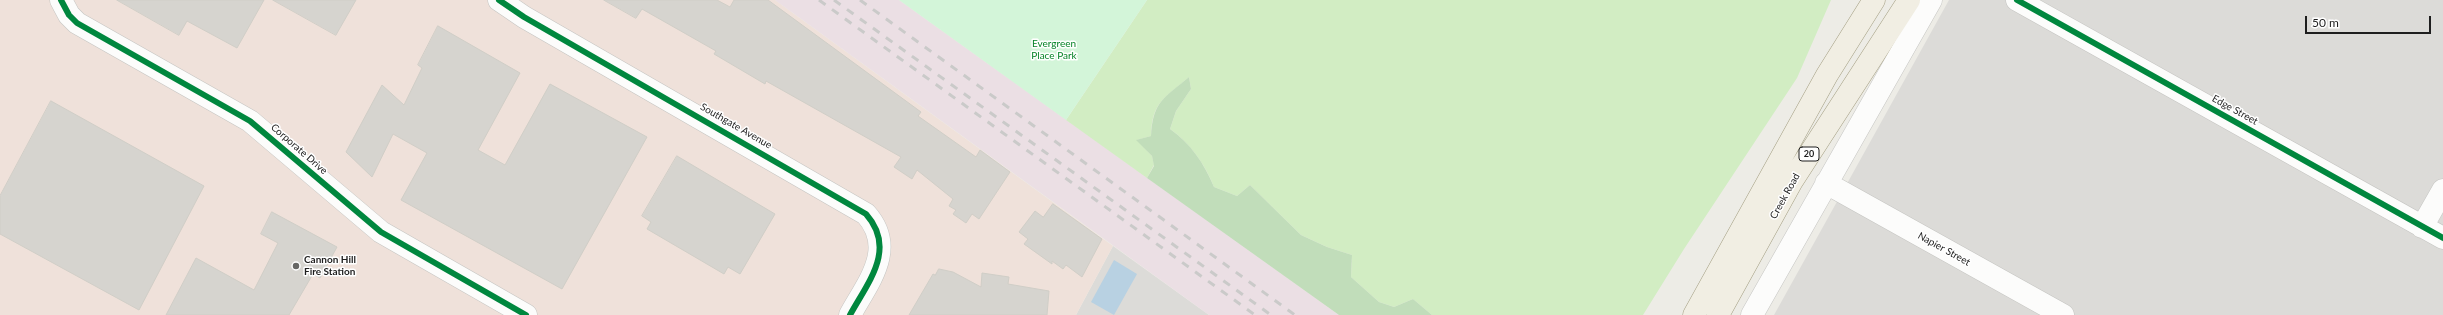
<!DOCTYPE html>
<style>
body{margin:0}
#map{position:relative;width:2443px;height:315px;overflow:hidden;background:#edece6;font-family:Lato,sans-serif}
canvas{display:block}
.scale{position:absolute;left:2305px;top:16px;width:126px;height:18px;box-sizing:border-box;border:2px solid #1e1e1e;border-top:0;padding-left:5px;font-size:12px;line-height:14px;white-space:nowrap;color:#1e1e1e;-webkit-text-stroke:3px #fff;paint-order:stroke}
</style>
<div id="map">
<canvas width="2443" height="315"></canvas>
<div class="scale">50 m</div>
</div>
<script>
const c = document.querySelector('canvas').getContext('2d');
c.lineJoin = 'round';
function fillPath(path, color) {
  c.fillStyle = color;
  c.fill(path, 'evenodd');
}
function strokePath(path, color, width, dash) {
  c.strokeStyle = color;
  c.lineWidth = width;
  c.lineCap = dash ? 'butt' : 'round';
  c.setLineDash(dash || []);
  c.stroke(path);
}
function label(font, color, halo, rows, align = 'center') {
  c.font = font + ' Lato,sans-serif';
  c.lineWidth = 3;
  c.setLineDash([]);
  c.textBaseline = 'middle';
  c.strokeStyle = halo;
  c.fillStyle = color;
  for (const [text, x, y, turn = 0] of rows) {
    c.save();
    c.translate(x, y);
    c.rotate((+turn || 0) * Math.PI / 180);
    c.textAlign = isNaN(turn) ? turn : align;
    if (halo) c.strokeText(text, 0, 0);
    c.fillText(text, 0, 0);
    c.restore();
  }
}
const residential = new Path2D(`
 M 1949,0 L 2443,0 L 2443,315 L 1774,315 Z
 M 1113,246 L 1209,315 L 1076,315 Z`);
const commercial = new Path2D(`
 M 0,0 L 775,0 L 1113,246 L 1076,315 L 0,315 Z`);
const industrial = new Path2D(`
 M 775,0 L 899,0 L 1339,315 L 1209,315 Z`);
const grass = new Path2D(`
 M 1147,0 L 1831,0 L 1797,78 L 1684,249 L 1643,315 L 1432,315 L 1413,299 L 1394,307 L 1379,302 L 1351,277 L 1352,255 L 1327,247 L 1301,235 L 1250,185 L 1237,196 L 1214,187 C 1205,164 1190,143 1170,129 L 1176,111 L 1191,89 L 1189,77 C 1165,98 1152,101 1151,136 L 1137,140 L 1152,156 L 1154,165 L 1147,178 L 1066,120 Z`);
const forest = new Path2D(`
 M 1189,77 L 1191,89 L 1176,111 L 1170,129 C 1191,144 1204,163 1214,187 L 1237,196 L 1250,185 L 1301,235 L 1327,247 L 1352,255 L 1351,277 L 1379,302 L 1394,307 L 1413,299 L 1432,315 L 1339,315 L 1147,178 L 1154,166 L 1152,156 L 1136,140 L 1151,136 C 1153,101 1164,98 1189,77 Z`);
const park = new Path2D(`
 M 899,0 L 1147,0 L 1066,120 Z`);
const water = new Path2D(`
 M 1114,260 L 1137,274 L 1114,315 L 1091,302 Z`);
const building = new Path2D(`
 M 117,0 L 264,0 L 237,48 L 187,21 L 179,35 Z
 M 273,0 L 356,0 L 336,35 Z
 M 604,0 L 717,0 L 730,7 L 734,0 L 768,0 L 921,112 L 918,116 L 976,157 L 980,150 L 1010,172 L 979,219 L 972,214 L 966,223 L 953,214 L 956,210 L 949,206 L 953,199 L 917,170 L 912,179 L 894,167 L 901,157 L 766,81 L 765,84 L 714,54 L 716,51 L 642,9 L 636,18 Z
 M 438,26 L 520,73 L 478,150 L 505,165 L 550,84 L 647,137 L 562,289 L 401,200 L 427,153 L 393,134 L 372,177 L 346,152 L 382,85 L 404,105 L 422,68 L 418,65 Z
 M 51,101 L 204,186 L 139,310 L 0,234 L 0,196 Z
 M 677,156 L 775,214 L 740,274 L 728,267 L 724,274 L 647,229 L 651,222 L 642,216 Z
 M 1053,204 L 1102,239 L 1082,277 L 1066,265 L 1063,269 L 1052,261 L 1052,264 L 1024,244 L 1028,239 L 1019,232 L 1035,211 L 1043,217 Z
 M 272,212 L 337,247 L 320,278 L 313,274 L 289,315 L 166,315 L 196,258 L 254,290 L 278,243 L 261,234 Z
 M 939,269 L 953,272 L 981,287 L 982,273 L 1009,277 L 1008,284 L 1049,291 L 1047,315 L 909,315 L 933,274 L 935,275 Z`);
const minor = new Path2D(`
 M 61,0 L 69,15 L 77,23 L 250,121 L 381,232 L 526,315
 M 499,0 L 524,17 L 866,214 C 897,249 868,282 850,315
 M 2017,0 L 2443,238
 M 1826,183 L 2063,315
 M 2422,227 L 2443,190
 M 1752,315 L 1931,0`);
const major = new Path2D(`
 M 1694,315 L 1827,75 L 1874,0
 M 1718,315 L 1792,181 L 1909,0`);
const rail = new Path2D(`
 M 819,0 L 1255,315
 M 834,0 L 1271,315
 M 860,0 L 1295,315`);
const cycleway = new Path2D(`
 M 61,0 L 69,15 L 77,23 L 250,121 L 381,232 L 526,315
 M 499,0 L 524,17 L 866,214 C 897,249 868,282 850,315
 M 2017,0 L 2443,238`);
const markers = [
 [296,266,4,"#666664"]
];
const shields = [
 [1809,154,20]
];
const shieldNames = [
 ["20",1809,154]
];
const parkNames = [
 ["Evergreen",1054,44],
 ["Place Park",1054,56]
];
const streetNames = [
 ["Edge Street",2235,110,29],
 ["Southgate Avenue",736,126,30],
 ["Corporate Drive",299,149,41],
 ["Creek Road",1785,196,-61],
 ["Napier Street",1944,249,29]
];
const poiNames = [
 ["Cannon Hill",304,260],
 ["Fire Station",304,272]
];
fillPath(residential, '#dcdbd8');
fillPath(commercial, '#efe1da');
fillPath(industrial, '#ebdfe4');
fillPath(grass, '#d2edc3');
fillPath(forest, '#c1ddba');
fillPath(park, '#d3f5d9');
fillPath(water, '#b8d1e2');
fillPath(building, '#d6d4cf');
strokePath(building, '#d0cec7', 1);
strokePath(minor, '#c5c5c2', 23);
strokePath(major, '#a39e82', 23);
strokePath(minor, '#fcfcfb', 22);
strokePath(major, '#f1eee3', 22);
strokePath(rail, '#cacac9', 3, [8, 8]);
strokePath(cycleway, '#00873e', 6);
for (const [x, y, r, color] of markers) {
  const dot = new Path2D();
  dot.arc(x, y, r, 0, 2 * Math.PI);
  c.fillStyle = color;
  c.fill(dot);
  strokePath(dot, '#fff', 1.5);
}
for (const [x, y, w] of shields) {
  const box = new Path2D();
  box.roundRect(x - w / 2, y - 7, w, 14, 3);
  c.fillStyle = '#fff';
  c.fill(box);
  strokePath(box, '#1e1e1e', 1);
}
label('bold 9px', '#1e1e1e', null, shieldNames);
label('10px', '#058326', '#fff', parkNames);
label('10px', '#1e1e1e', '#fff', streetNames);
label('bold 10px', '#1e1e1e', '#fff', poiNames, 'left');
</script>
